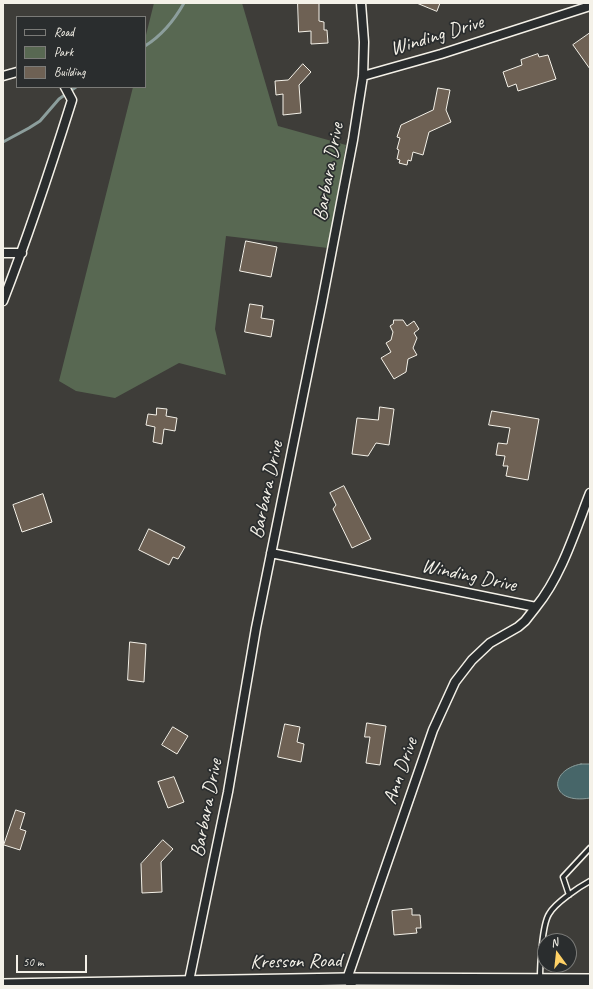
<!DOCTYPE html>
<style>
body{margin:0}
#map{position:relative;width:593px;height:989px;overflow:hidden;background:#3e3d39;font-family:Caveat,sans-serif}
canvas{display:block}
.frame{position:absolute;inset:0;border:4px solid #f4f1e8;pointer-events:none}
.legend{position:absolute;left:16px;top:16px;width:130px;height:72px;box-sizing:border-box;background:#2a2d2e;border:1px solid #7b7b78;margin:0;padding:5px 7px;list-style:none;font-size:12px;color:#f4f1e8}
.legend li{display:flex;align-items:center;gap:8px;height:20px}
.legend b{width:20px;border:1px solid #7b7b78}
.north{position:absolute;left:537px;top:933px;width:40px;height:40px;box-sizing:border-box;background:#2a2d2e;border:1px solid #7b7b78;border-radius:50%;rotate:345deg;font-size:11px;font-weight:700;line-height:16px;text-align:center;color:#f4f1e8}
.north::after{content:'';display:block;margin:auto;width:14px;height:18px;background:#ffd166;clip-path:polygon(50% 0,100% 100%,50% 72%,0 100%)}
.scale{position:absolute;left:16px;top:955px;width:71px;height:18px;box-sizing:border-box;border:2px solid #f4f1e8;border-top:0;padding-left:5px;font-size:12px;line-height:14px;white-space:nowrap;color:#f4f1e8;-webkit-text-stroke:3px #2a2d2e;paint-order:stroke}
</style>
<div id="map">
<canvas width="593" height="989"></canvas>
<div class="frame"></div>
<ul class="legend">
<li><b style="height:5px;background:#2a2d2e"></b>Road</li>
<li><b style="height:11px;background:#586852"></b>Park</li>
<li><b style="height:11px;background:#6e6154"></b>Building</li>
</ul>
<div class="north">N</div>
<div class="scale">50 m</div>
</div>
<script>
const c = document.querySelector('canvas').getContext('2d');
c.lineJoin = 'round';
function fillPath(path, color) {
  c.fillStyle = color;
  c.fill(path, 'evenodd');
}
function strokePath(path, color, width, dash) {
  c.strokeStyle = color;
  c.lineWidth = width;
  c.lineCap = dash ? 'butt' : 'round';
  c.setLineDash(dash || []);
  c.stroke(path);
}
function label(font, color, halo, rows, align = 'center') {
  c.font = font + ' Caveat,sans-serif';
  c.lineWidth = 3.5;
  c.setLineDash([]);
  c.textBaseline = 'middle';
  c.strokeStyle = halo;
  c.fillStyle = color;
  for (const [text, x, y, turn = 0] of rows) {
    c.save();
    c.translate(x, y);
    c.rotate((+turn || 0) * Math.PI / 180);
    c.textAlign = isNaN(turn) ? turn : align;
    if (halo) c.strokeText(text, 0, 0);
    c.fillText(text, 0, 0);
    c.restore();
  }
}
const green = new Path2D(`
 M 154,3 L 242,3 L 278,126 L 346,145 L 328,248 L 226,236 L 215,329 L 226,375 L 179,363 L 115,398 L 76,391 L 59,381 L 133,87 L 145,87 L 145,39 Z`);
const water = new Path2D(`
 M 581,764 L 590,764 L 590,798 C 549,805 548,770 581,764 Z`);
const stream = new Path2D(`
 M 145,46 C 161,36 175,19 184,3
 M 3,142 L 29,128 L 40,121 L 59,99 L 76,87`);
const building = new Path2D(`
 M 298,3 L 319,3 L 319,21 L 324,22 L 324,30 L 327,30 L 328,43 L 311,44 L 311,31 L 299,32 Z
 M 417,3 L 440,3 L 437,11 Z
 M 590,33 L 590,69 L 573,45 Z
 M 538,54 L 539,57 L 548,55 L 556,79 L 518,91 L 516,84 L 508,87 L 503,72 L 522,65 L 521,60 Z
 M 303,64 L 311,72 L 299,85 L 301,113 L 283,115 L 283,94 L 276,95 L 275,81 L 288,80 Z
 M 438,88 L 450,90 L 446,110 L 451,122 L 429,132 L 423,155 L 413,152 L 411,161 L 408,160 L 407,165 L 399,163 L 400,160 L 397,159 L 399,150 L 397,149 L 400,138 L 397,137 L 401,125 L 433,110 Z
 M 246,241 L 277,247 L 271,277 L 240,271 Z
 M 250,304 L 263,306 L 261,318 L 274,320 L 271,337 L 245,332 Z
 M 394,320 L 403,320 L 407,326 L 414,321 L 419,329 L 414,333 L 417,338 L 413,348 L 417,355 L 408,359 L 406,372 L 394,379 L 381,358 L 391,352 L 386,343 L 391,340 L 393,332 L 390,326 L 393,324 Z
 M 380,407 L 394,409 L 389,445 L 376,443 L 368,456 L 352,454 L 357,418 L 378,420 Z
 M 157,408 L 167,409 L 166,416 L 177,418 L 175,431 L 164,429 L 162,444 L 153,442 L 155,427 L 146,425 L 148,414 L 156,415 Z
 M 492,411 L 539,419 L 528,480 L 506,476 L 508,466 L 503,466 L 505,456 L 496,455 L 498,443 L 507,444 L 510,428 L 489,425 Z
 M 344,486 L 371,539 L 352,548 L 333,509 L 336,505 L 330,493 Z
 M 43,494 L 52,522 L 22,532 L 13,505 Z
 M 149,529 L 185,547 L 178,559 L 173,557 L 169,565 L 139,550 Z
 M 130,642 L 146,644 L 144,682 L 128,680 Z
 M 367,723 L 386,726 L 380,765 L 366,763 L 370,737 L 365,737 Z
 M 285,724 L 300,727 L 297,742 L 304,744 L 301,762 L 278,757 Z
 M 173,727 L 188,736 L 177,754 L 162,745 Z
 M 174,777 L 184,802 L 168,808 L 158,782 Z
 M 16,810 L 25,813 L 20,829 L 26,831 L 20,850 L 4,845 Z
 M 163,840 L 173,849 L 161,862 L 162,892 L 142,893 L 141,864 Z
 M 412,909 L 412,915 L 420,915 L 421,928 L 416,928 L 417,933 L 394,935 L 392,911 Z`);
const lane = new Path2D(`
 M 569,895 L 563,877 L 590,848
 M 540,979 C 540,966 542,925 549,914 C 555,903 579,887 590,881`);
const street = new Path2D(`
 M 3,76 L 17,72
 M 363,76 L 441,54 L 590,6
 M 3,253 L 22,253
 M 3,301 C 29,234 51,167 72,100 L 65,87
 M 271,553 L 536,607 C 562,575 575,531 590,493
 M 189,981 L 228,792 L 256,628 L 322,302 L 353,140 L 363,76 L 364,42 L 361,3
 M 352,986 L 347,979 L 433,730 L 455,682 L 472,660 L 490,643 L 518,627 L 525,621 L 536,607`);
const secondary = new Path2D(`
 M 3,985 L 347,979 L 590,980`);
const streetNames = [
 ["Winding Drive",437,36,-17],
 ["Barbara Drive",329,172,-80],
 ["Barbara Drive",267,490,-78],
 ["Winding Drive",469,576,12],
 ["Ann Drive",401,771,-71],
 ["Barbara Drive",207,808,-79],
 ["Kresson Road",296,962,-1]
];
fillPath(green, '#586852');
fillPath(water, '#476669');
strokePath(water, '#8c9e9c', 1);
strokePath(stream, '#8c9e9c', 3);
fillPath(building, '#6e6154');
strokePath(building, '#f4f1e8', 1);
strokePath(lane, '#f4f1e8', 7);
strokePath(street, '#f4f1e8', 11);
strokePath(secondary, '#f4f1e8', 14);
strokePath(lane, '#2a2d2e', 4);
strokePath(street, '#2a2d2e', 8);
strokePath(secondary, '#2a2d2e', 11);
label('20px', '#f4f1e8', '#2a2d2e', streetNames);
</script>
